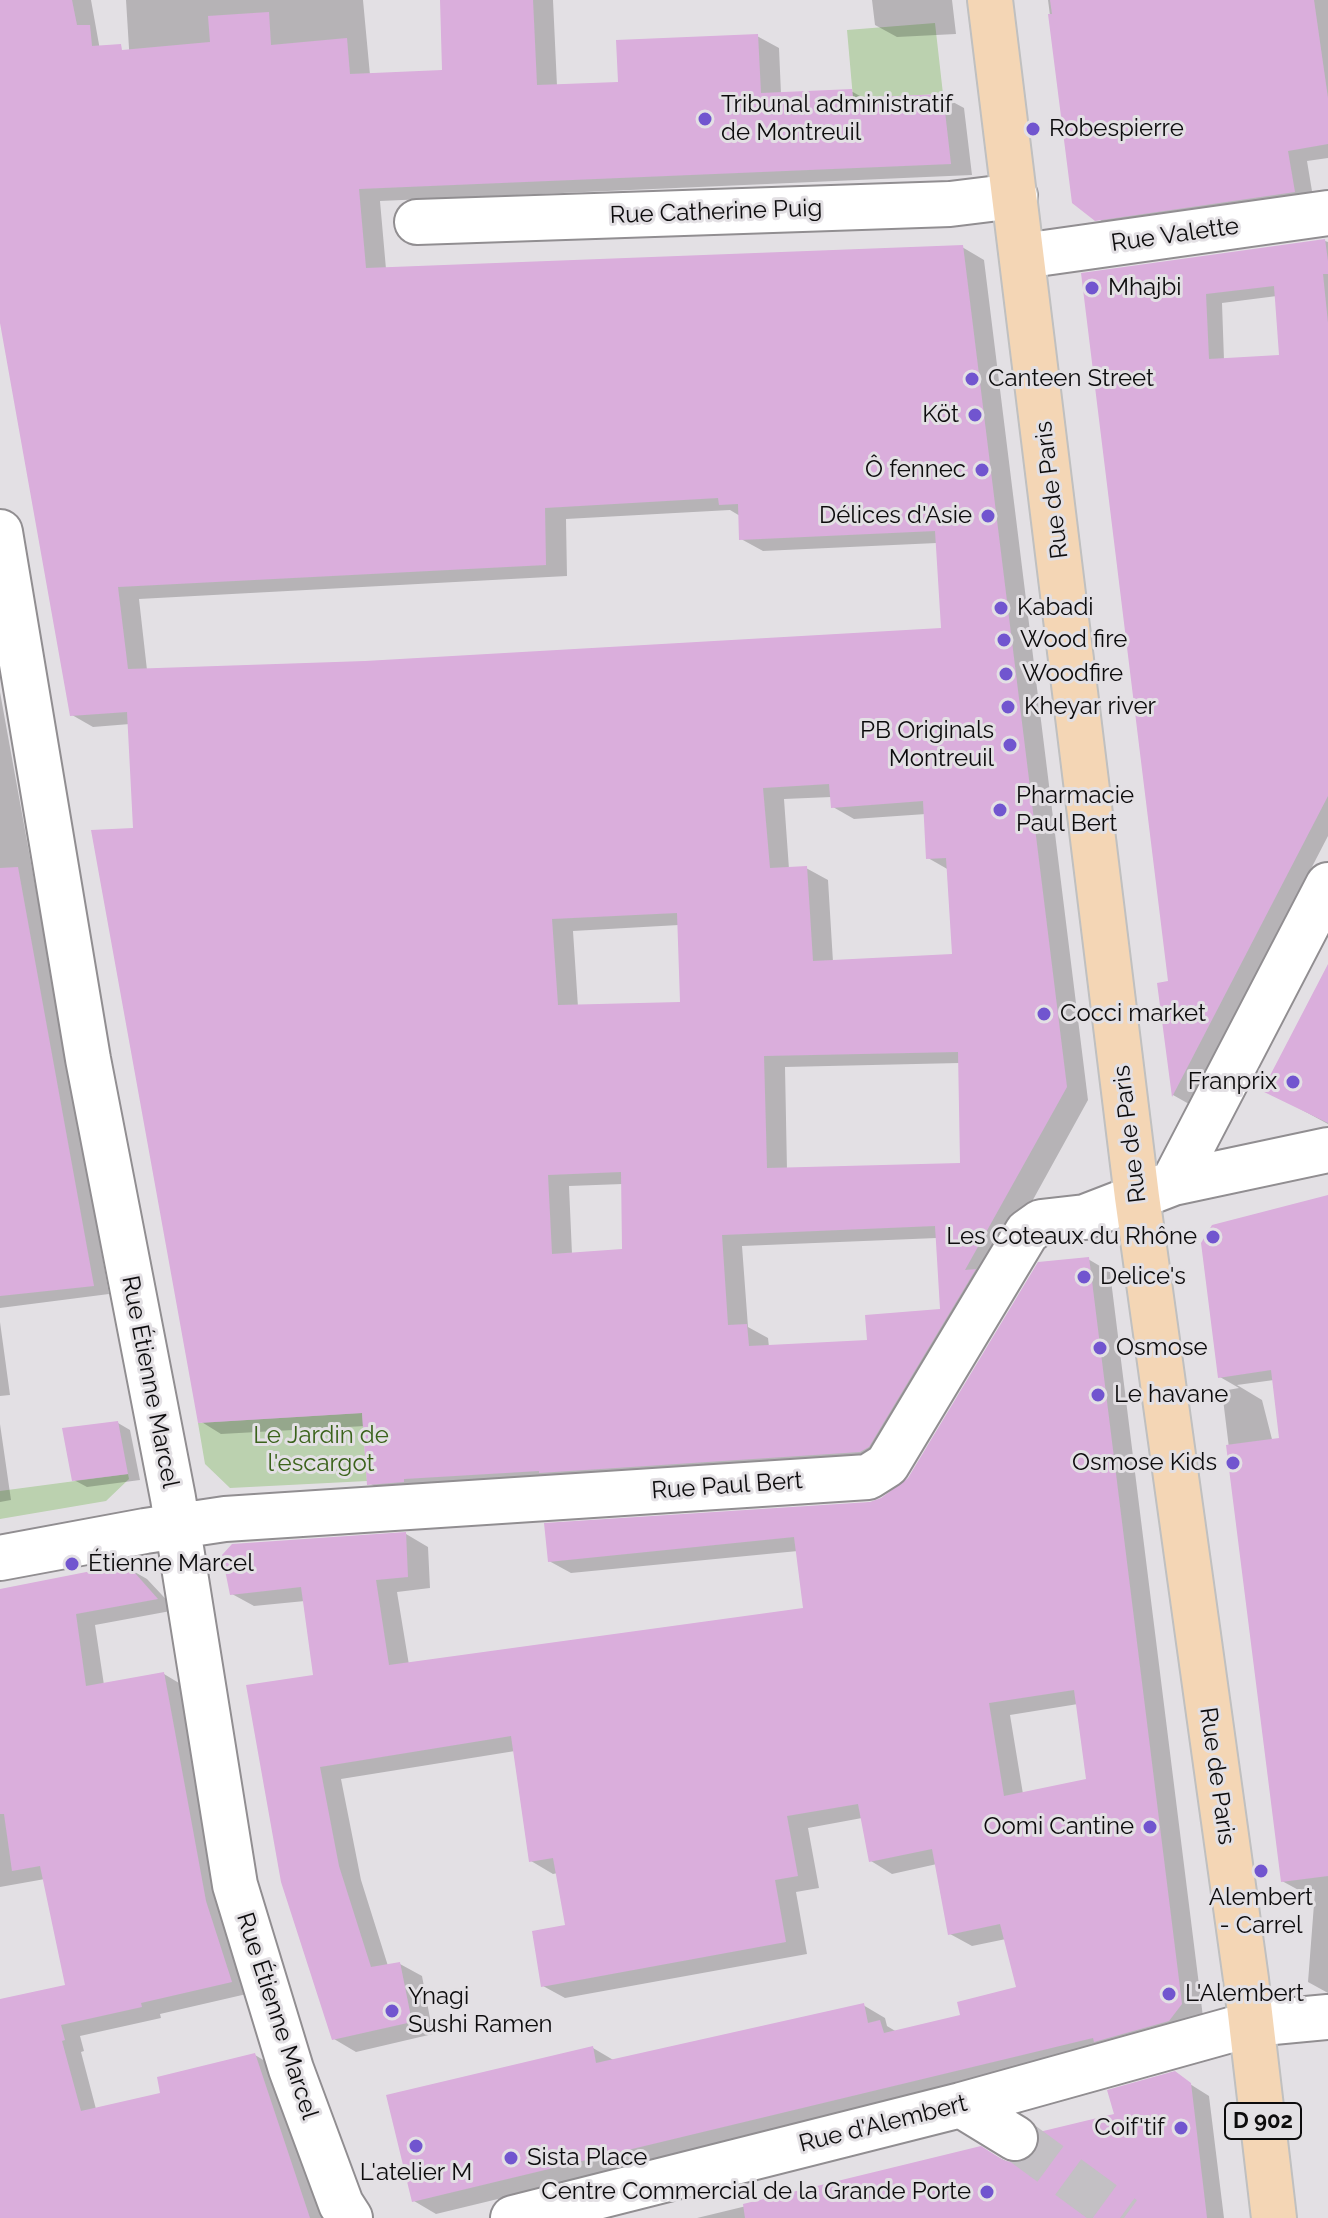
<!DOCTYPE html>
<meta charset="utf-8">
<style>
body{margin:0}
canvas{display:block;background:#e3e0e4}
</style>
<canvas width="1328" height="2218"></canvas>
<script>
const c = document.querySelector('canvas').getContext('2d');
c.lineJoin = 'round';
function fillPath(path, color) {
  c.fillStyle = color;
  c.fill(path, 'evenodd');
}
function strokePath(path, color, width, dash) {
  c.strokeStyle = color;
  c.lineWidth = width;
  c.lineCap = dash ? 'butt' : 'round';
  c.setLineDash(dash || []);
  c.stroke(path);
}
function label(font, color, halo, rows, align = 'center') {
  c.font = font + ' Raleway,sans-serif';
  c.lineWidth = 6;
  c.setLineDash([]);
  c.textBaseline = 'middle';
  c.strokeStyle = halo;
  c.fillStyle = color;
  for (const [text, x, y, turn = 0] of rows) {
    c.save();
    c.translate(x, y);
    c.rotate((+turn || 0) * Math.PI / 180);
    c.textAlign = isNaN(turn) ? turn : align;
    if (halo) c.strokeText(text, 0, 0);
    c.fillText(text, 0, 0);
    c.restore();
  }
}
const green = new Path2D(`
 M 935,23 L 943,94 L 853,98 L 847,30 Z
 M 362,1413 L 367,1481 L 230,1488 L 205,1464 L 198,1423 Z
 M 128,1474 L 129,1479 L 106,1501 L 0,1519 L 0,1491 Z`);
const shadow = new Path2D(`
 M 0,0 L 91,0 L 109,100 L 132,97 L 126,0 L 363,0 L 370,75 L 444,72 L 442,0 L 553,0 L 557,86 L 620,84 L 757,36 L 779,48 L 781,94 L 851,91 L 867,100 L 942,96 L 964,108 L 972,175 L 380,201 L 386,269 L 962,247 L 984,260 L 1088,1100 L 890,1459 L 391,1496 L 369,1483 L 365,1426 L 221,1434 L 200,1421 L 136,830 L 130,724 L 93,727 L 72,715 L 0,313 ZM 730,510 L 740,516 L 741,539 L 763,551 L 937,543 L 943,630 L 397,661 L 147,670 L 139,599 L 567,576 L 566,519 ZM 832,797 L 833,807 L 854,819 L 926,814 L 928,858 L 949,870 L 954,956 L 833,962 L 828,880 L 806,868 L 789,869 L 784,799 ZM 679,925 L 683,1004 L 578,1007 L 573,931 ZM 960,1063 L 962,1165 L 787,1170 L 785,1067 ZM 623,1184 L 624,1251 L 572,1254 L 569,1186 ZM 937,1238 L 942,1311 L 870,1342 L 769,1347 L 768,1338 L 748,1327 L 742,1246 Z
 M 872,0 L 952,0 L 956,34 L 897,37 L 875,25 Z
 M 1048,0 L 1328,0 L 1328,158 L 1307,161 L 1314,203 L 1116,231 L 1074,202 Z
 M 1325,241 L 1328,242 L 1328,836 L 1189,1104 L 1173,1095 L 1159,984 L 1170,983 L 1083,275 ZM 1277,296 L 1281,357 L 1224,360 L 1222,303 Z
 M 0,692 L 109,1294 L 0,1308 Z
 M 1328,968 L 1328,1124 L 1265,1090 Z
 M 1328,1197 L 1328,1436 L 1274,1380 L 1237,1385 L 1262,1400 L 1288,1502 L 1328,1492 L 1328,1993 L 1308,1982 L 1315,1891 L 1304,1893 L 1282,1881 L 1222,1391 L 1239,1388 L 1220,1377 Z
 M 1088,1259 L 1110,1272 L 1203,2017 L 1113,2050 L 436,2214 L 414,2201 L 593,2048 L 615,2061 L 863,2005 L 885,2018 L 887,2026 L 897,2032 L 962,2017 L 1018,1989 L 1006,1939 L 972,1946 L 950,1934 L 937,1864 L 892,1874 L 871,1861 L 862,1818 L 808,1828 L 819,1888 L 796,1892 L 807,1954 L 565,1998 L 543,1986 L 568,1927 L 558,1873 L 553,1874 L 531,1861 L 515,1751 L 341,1779 L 361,1880 L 388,1966 L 400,1964 L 422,1976 L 433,2034 L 356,2052 L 334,2039 L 283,1881 L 316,1677 L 305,1601 L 254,1606 L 232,1594 L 406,1534 L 428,1547 L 430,1588 L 397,1592 L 409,1665 L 806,1610 L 798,1551 L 571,1573 L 549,1561 L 882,1500 L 910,1479 ZM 1078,1704 L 1088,1780 L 1023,1794 L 1010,1715 Z
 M 0,1322 L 10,1395 L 0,1396 Z
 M 118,1423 L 130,1430 L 140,1480 L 87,1487 L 74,1480 Z
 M 0,1424 L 11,1500 L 0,1502 Z
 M 126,1567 L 147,1579 L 176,1610 L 95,1625 L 104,1685 L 164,1674 L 184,1686 L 251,1993 L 160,2014 L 161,2018 L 80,2036 L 84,2051 L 81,2052 L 96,2109 L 162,2095 L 255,2055 L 275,2067 L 326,2218 L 22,2218 L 0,2175 L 0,2001 L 67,1986 L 45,1879 L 0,1887 L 0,1591 Z
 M 1174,2074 L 1209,2096 L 1224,2218 L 697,2218 L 981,2149 L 1014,2165 L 1027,2162 L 1116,2115 Z`);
const building = new Path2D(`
 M 0,0 L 72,0 L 77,25 L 90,25 L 92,46 L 121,44 L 122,50 L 210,42 L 208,16 L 269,12 L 271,45 L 347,38 L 350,74 L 442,70 L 440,0 L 533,0 L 537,85 L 618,82 L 616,40 L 758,34 L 761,93 L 852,89 L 853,98 L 943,94 L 951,164 L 359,189 L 366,268 L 963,245 L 1067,1087 L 965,1270 L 976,1269 L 869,1447 L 860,1452 L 539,1473 L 539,1471 L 404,1479 L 404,1482 L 367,1485 L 362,1413 L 198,1423 L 91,830 L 133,828 L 127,712 L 70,716 L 0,323 ZM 718,498 L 719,505 L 738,504 L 739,540 L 935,531 L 941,628 L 365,661 L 128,669 L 118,587 L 546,565 L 545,508 ZM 829,784 L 831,808 L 923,801 L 926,859 L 946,858 L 952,954 L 813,961 L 807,866 L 770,868 L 763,788 ZM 677,913 L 680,1002 L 558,1005 L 552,919 ZM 958,1052 L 960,1163 L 767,1168 L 764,1056 ZM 621,1172 L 622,1249 L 552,1254 L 548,1175 ZM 935,1226 L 940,1309 L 865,1315 L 867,1340 L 749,1346 L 747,1324 L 728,1325 L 722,1235 Z
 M 1050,0 L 1314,0 L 1328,98 L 1328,144 L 1288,151 L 1295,192 L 1095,221 L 1072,203 L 1048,14 L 1052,14 Z
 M 1325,239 L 1328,261 L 1328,274 L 1323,274 L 1328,323 L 1328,796 L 1172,1097 L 1157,983 L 1168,981 L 1081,273 ZM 1274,286 L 1279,355 L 1209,359 L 1206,294 Z
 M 18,867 L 94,1286 L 0,1296 L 0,868 Z
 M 1328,964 L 1328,1123 L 1262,1091 Z
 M 1328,1195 L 1328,1876 L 1281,1882 L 1226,1445 L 1279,1438 L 1271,1370 L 1218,1378 L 1201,1243 L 1212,1225 Z
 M 1089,1257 L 1182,2004 L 1169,2021 L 1094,2042 L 1093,2038 L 412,2202 L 386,2095 L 593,2046 L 596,2063 L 864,2003 L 868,2023 L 880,2020 L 884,2033 L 960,2015 L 957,2002 L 1016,1987 L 1000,1924 L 948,1935 L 932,1849 L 869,1862 L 858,1804 L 787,1816 L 798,1876 L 775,1880 L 786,1942 L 541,1987 L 532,1931 L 565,1925 L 553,1858 L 529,1862 L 511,1736 L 320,1767 L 339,1866 L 371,1967 L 400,1962 L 412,2022 L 332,2040 L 281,1882 L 246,1685 L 313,1675 L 301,1587 L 230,1595 L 222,1555 L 232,1544 L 406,1532 L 408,1577 L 376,1580 L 389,1665 L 803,1608 L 794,1537 L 548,1562 L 544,1523 L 870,1502 L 881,1498 L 908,1478 L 1038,1262 ZM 1074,1690 L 1086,1779 L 1004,1796 L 989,1703 Z
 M 118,1421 L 128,1474 L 72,1481 L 62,1428 Z
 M 127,1564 L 158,1599 L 76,1614 L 86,1686 L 164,1672 L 206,1901 L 232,1982 L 141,2003 L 142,2007 L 61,2025 L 65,2040 L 62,2041 L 81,2111 L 160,2093 L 157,2077 L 255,2053 L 310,2218 L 0,2218 L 0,1999 L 65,1985 L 40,1866 L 12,1871 L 4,1814 L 0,1814 L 0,1589 Z
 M 1175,2071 L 1191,2083 L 1207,2218 L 745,2218 L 743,2204 L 981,2146 L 1003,2160 L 1014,2163 L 1026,2160 L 1037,2150 L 1040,2139 L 1039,2132 L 1114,2114 L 1107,2090 Z`);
const minorTunnel = new Path2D(`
 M 1015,2138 L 1124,2218`);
const minor = new Path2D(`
 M 417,222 L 950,204 L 1015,196
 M 1023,256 L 1328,213
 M 0,532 L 88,1059 L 173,1498 L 235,1885 L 291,2069 L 341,2204 L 350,2218
 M 1173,1183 L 1328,885
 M 0,1558 L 145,1531 L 225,1519 L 868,1477 L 887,1465 L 1027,1232 L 1041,1222 L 1085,1217 L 1173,1183 L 1328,1150
 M 961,2105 L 1015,2138
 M 513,2218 L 961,2105 L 1252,2024 L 1328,2017`);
const major = new Path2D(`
 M 990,0 L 1137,1197 L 1246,1979 L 1274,2218`);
const markers = [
 [705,119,8,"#7155cf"],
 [1033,129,8,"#7155cf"],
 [1092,288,8,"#7155cf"],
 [972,379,8,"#7155cf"],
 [975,415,8,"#7155cf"],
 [982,470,8,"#7155cf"],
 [988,516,8,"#7155cf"],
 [1001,608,8,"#7155cf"],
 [1004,640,8,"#7155cf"],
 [1006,674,8,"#7155cf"],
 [1008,707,8,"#7155cf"],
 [1010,745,8,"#7155cf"],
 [1000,810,8,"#7155cf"],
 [1044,1014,8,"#7155cf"],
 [1293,1082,8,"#7155cf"],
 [1213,1237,8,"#7155cf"],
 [1084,1277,8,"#7155cf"],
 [1100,1348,8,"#7155cf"],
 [1098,1395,8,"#7155cf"],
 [1233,1463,8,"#7155cf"],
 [72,1564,8,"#7155cf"],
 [1150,1827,8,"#7155cf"],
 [1261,1871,8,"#7155cf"],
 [1169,1994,8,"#7155cf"],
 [392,2011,8,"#7155cf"],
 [1181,2128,8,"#7155cf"],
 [416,2146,8,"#7155cf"],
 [511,2158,8,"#7155cf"],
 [987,2192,8,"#7155cf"]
];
const shields = [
 [1263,2121,76]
];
const shieldNames = [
 ["D 902",1263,2121]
];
const poiNames = [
 ["Tribunal administratif",721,105],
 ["de Montreuil",721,133],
 ["Robespierre",1049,129],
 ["Mhajbi",1108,288],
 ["Canteen Street",988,379],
 ["Köt",959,415,"right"],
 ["Ô fennec",966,470,"right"],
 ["Délices d'Asie",972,516,"right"],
 ["Kabadi",1017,608],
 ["Wood fire",1020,640],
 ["Woodfire",1022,674],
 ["Kheyar river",1024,707],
 ["PB Originals",994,731,"right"],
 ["Montreuil",994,759,"right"],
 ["Pharmacie",1016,796],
 ["Paul Bert",1016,824],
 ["Cocci market",1060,1014],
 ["Franprix",1277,1082,"right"],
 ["Les Coteaux du Rhône",1197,1237,"right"],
 ["Delice's",1100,1277],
 ["Osmose",1116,1348],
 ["Le havane",1114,1395],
 ["Osmose Kids",1217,1463,"right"],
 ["Étienne Marcel",88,1564],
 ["Oomi Cantine",1134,1827,"right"],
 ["Alembert",1261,1898,"center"],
 ["- Carrel",1261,1926,"center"],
 ["L'Alembert",1185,1994],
 ["Ynagi",408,1997],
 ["Sushi Ramen",408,2025],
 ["Coif'tif",1165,2128,"right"],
 ["Sista Place",527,2158],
 ["L'atelier M",416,2173,"center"],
 ["Centre Commercial de la Grande Porte",971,2192,"right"]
];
const streetNames = [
 ["Rue Catherine Puig",716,212,-2],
 ["Rue Valette",1175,235,-8],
 ["Rue de Paris",1052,490,-97],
 ["Rue de Paris",1130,1134,-97],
 ["Rue Étienne Marcel",150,1382,79],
 ["Rue Paul Bert",727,1486,-4],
 ["Rue de Paris",1217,1776,82],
 ["Rue Étienne Marcel",277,2016,72],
 ["Rue d'Alembert",883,2124,-14]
];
const parkNames = [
 ["Le Jardin de",321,1436],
 ["l'escargot",321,1464]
];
fillPath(green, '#bbd1af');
fillPath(shadow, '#0003');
fillPath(building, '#daaedc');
strokePath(minorTunnel, '#c3c0c4', 44, [44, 22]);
strokePath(minor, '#918e91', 48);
strokePath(major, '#c0c0c0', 48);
strokePath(minor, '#fff', 44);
strokePath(major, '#f4d6b5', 44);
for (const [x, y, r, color] of markers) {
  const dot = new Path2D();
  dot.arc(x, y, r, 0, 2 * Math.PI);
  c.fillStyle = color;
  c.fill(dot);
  strokePath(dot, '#e3e0e4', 3);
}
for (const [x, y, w] of shields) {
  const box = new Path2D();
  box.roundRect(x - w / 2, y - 18, w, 36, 6);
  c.fillStyle = '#e3e0e4';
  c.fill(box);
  strokePath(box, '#0d0c0d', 2);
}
label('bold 22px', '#0d0c0d', null, shieldNames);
label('24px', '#0d0c0d', '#e3e0e4', poiNames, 'left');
label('24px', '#0d0c0d', '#e3e0e4', streetNames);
label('24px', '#3b631b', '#e3e0e4', parkNames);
</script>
